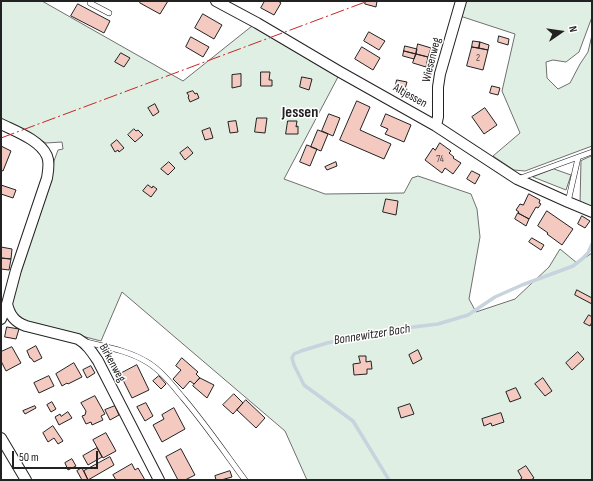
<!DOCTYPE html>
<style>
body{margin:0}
#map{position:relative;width:593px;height:481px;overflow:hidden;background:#fff;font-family:"Sofia Sans Condensed",sans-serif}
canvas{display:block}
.frame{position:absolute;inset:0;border:2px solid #222;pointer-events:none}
.north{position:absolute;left:541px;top:12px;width:40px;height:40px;-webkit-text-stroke:3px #fff;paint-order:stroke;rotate:77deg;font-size:11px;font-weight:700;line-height:16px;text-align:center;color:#222}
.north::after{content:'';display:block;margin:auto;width:14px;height:18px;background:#222;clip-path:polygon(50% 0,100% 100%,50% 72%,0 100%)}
.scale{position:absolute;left:12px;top:451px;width:86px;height:18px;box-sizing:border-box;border:2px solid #222;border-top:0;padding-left:5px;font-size:12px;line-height:14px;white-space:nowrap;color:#222;-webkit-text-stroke:3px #fff;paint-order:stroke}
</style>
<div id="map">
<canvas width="593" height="481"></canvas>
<div class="frame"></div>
<div class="north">N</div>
<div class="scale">50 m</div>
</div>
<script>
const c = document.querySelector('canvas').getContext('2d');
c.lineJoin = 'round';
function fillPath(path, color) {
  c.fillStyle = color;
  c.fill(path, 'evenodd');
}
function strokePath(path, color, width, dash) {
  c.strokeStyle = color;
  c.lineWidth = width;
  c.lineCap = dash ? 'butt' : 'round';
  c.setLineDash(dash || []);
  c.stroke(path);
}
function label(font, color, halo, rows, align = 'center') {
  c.font = font + ' "Sofia Sans Condensed",sans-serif';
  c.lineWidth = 3;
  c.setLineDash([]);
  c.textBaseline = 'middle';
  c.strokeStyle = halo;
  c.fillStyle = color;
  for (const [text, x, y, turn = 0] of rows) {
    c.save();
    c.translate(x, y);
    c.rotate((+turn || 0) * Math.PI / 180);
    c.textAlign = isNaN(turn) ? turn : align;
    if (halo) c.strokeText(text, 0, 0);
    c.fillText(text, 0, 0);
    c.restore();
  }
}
const green = new Path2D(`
 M 1,1 L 42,1 L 183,81 L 252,26 L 338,77 L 284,179 L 325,194 L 404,193 L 412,178 L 418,176 L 471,194 L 477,209 L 480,237 L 469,299 L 476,312 L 515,299 L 549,267 L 560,249 L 577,263 L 592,253 L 592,480 L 307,480 L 285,431 L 122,292 L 101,341 L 19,320 L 11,303 L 53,169 L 54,161 L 58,150 L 63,149 L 62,142 L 46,143 L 1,119 Z
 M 464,1 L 592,1 L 592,17 L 579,52 L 566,62 L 553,60 L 546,62 L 547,78 L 558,89 L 570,83 L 580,64 L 588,52 L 592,35 L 592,146 L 525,171 L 514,170 L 493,156 L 520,133 L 502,91 L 515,34 L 460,16 Z
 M 592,156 L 592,208 L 580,204 L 581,161 Z
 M 554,169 L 571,175 L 566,190 L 533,177 Z`);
const stream = new Path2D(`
 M 389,480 L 353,421 L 304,385 L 294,365 L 292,358 L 294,354 L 301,351 L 327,343 L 389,330 L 438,324 L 468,315 L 495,297 L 522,285 L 573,266 L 582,259 L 588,253 L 592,244`);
const building = new Path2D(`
 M 141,1 L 168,1 L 160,14 L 140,3 Z
 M 265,1 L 278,1 L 281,3 L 274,15 L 261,8 Z
 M 366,1 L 377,1 L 376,7 L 365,4 Z
 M 78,4 L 110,21 L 104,33 L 71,16 Z
 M 203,14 L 222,25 L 214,39 L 195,28 Z
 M 369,32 L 385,41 L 379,50 L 364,41 Z
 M 499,36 L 509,39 L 508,45 L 498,42 Z
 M 191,37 L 209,47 L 203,57 L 186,47 Z
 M 473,41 L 480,42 L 479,48 L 472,47 Z
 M 480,42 L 489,45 L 488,50 L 479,48 Z
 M 418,44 L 431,48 L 428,57 L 416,54 Z
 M 405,46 L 417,49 L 416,54 L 404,51 Z
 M 362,47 L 380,58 L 373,70 L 355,59 Z
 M 472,47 L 488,50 L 483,70 L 467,66 Z
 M 404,51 L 416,54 L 414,59 L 403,56 Z
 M 121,53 L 130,58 L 124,67 L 115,62 Z
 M 416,54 L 428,57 L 426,67 L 413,63 Z
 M 261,72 L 270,72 L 269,80 L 272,80 L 272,86 L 261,86 Z
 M 241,74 L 241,86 L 232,88 L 232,75 Z
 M 302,77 L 312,79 L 309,90 L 300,87 Z
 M 397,80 L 407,82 L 404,92 L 395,89 Z
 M 492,86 L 500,88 L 498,95 L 490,93 Z
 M 193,91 L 195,94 L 197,93 L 199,98 L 190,102 L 188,97 L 189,96 L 187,93 Z
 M 357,101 L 370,107 L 360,130 L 391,144 L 384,159 L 340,140 Z
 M 155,104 L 159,112 L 153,116 L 148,108 Z
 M 485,108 L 497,125 L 484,134 L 472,117 Z
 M 329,114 L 340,118 L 333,136 L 322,131 Z
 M 386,114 L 411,125 L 404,142 L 385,134 L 388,129 L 381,126 Z
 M 257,118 L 267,118 L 265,133 L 255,132 Z
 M 236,121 L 238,132 L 230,133 L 228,122 Z
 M 288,121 L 297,121 L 296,127 L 298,126 L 298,134 L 286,134 Z
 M 210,128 L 213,138 L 205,140 L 202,131 Z
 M 134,129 L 136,131 L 138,130 L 143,135 L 135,142 L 128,135 Z
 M 318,130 L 328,134 L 321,151 L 311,147 Z
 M 117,140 L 124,148 L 119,152 L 118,150 L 115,152 L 111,145 Z
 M 440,143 L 451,151 L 449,153 L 454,157 L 453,158 L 461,163 L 453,174 L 445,168 L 442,173 L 425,160 L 433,148 L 435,150 Z
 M 307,145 L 317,149 L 310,166 L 300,162 Z
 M 1,146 L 11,151 L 3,171 L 1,170 Z
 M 188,147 L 193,153 L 185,160 L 180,153 Z
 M 169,162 L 175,168 L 168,175 L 161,169 Z
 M 336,162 L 337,166 L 327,170 L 325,167 Z
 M 472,171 L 480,175 L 475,184 L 467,179 Z
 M 1,185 L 16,190 L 13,198 L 1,194 Z
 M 148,185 L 152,188 L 153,186 L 157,189 L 151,197 L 143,191 Z
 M 529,194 L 540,200 L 539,203 L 541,204 L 538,208 L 536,207 L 529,219 L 518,213 L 519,212 L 516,210 L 520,204 L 523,205 Z
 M 386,199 L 398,201 L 396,215 L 383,212 Z
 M 547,211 L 573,229 L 562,245 L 547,234 L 548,233 L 538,226 Z
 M 518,213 L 529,219 L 526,226 L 515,219 Z
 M 582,216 L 590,221 L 585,228 L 578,224 Z
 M 532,238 L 544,245 L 541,250 L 529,242 Z
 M 1,247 L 12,249 L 11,259 L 1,258 Z
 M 1,258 L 11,259 L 9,270 L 1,269 Z
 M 577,290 L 592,298 L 592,304 L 575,295 Z
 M 589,315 L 592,317 L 592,322 L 590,326 L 584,323 Z
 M 7,327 L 19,329 L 16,339 L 5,337 Z
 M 36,346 L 42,358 L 34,362 L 31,358 L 30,358 L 27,351 Z
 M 12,347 L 21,363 L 6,371 L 1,361 L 1,352 Z
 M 418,350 L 422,359 L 413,364 L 409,355 Z
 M 578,352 L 584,359 L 572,370 L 566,363 Z
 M 359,356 L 366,356 L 366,362 L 371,361 L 372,369 L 367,369 L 367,374 L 354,375 L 353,364 L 360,363 Z
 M 182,358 L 198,372 L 196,374 L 200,378 L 194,384 L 190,381 L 183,389 L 173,379 L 181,370 L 176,366 Z
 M 74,363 L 82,377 L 68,384 L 67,383 L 62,386 L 56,374 Z
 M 137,365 L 149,390 L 132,398 L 120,374 Z
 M 91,366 L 95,373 L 87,378 L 83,370 Z
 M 49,376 L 54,386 L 39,393 L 34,383 Z
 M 159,376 L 166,384 L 161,389 L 153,381 Z
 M 200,378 L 214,385 L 207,398 L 193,386 Z
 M 543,378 L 552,391 L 545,396 L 535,384 Z
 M 516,388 L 521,398 L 510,402 L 506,392 Z
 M 234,394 L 243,403 L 233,414 L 223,405 Z
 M 95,396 L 105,414 L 101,416 L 103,420 L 92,425 L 91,422 L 86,424 L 82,416 L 85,415 L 86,411 L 81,403 Z
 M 246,400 L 265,418 L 256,428 L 237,410 Z
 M 52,402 L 56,409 L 51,412 L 47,405 Z
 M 146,403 L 153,416 L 145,421 L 137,407 Z
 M 410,404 L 414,414 L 401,418 L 398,408 Z
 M 35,406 L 36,408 L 25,414 L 23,411 Z
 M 115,406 L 119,415 L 110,420 L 105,410 Z
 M 174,408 L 185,429 L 162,442 L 153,425 L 164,419 L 162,415 Z
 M 68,412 L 72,418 L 59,425 L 55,417 L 60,414 L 61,416 Z
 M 501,413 L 504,422 L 492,426 L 491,423 L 484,426 L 482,419 Z
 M 53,426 L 63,441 L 58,444 L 54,438 L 48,442 L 43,433 Z
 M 106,433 L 116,451 L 103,458 L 93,440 Z
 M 97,448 L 102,457 L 88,465 L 83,456 Z
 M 181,449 L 195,475 L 185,480 L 178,480 L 166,457 Z
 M 110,457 L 114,465 L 88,480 L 84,471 Z
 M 72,459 L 76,466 L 68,470 L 65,463 Z
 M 132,464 L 135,470 L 138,468 L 145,480 L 116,480 L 113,475 Z
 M 526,466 L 534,478 L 531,480 L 519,480 L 522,478 L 518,471 Z
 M 82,468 L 88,480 L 82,480 L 77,471 Z
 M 230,471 L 232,477 L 221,480 L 216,480 L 215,476 Z`);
const lane = new Path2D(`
 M 90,1 L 90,3 L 109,13
 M 518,179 L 592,152
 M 568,202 L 578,158
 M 86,342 C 107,347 129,351 147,362 C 162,371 173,386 184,399 C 206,425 225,453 245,480`);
const street = new Path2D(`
 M 216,1 L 257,23 L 340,72 L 436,126 L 517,179 L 568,202 L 592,212
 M 1,124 C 15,131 40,140 47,156 C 50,163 48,171 47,178 L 16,270 L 7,304 L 1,319
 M 436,126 L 438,117 L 438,87 L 440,74 L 461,1
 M 7,304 C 10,316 15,322 26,326 L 78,339 C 87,344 92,352 98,361 L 159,480
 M 1,438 L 26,480`);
const power = new Path2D(`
 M 1,138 L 368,1`);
const numberNames = [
 ["2",478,58],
 ["74",440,159]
];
const streetNames = [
 ["Wiesenweg",432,60,-76],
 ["Altjessen",410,96,29],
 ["Birkenweg",112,363,61]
];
const waterNames = [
 ["Bonnewitzer Bach",372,335,-9]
];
const districtNames = [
 ["Jessen",300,113]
];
fillPath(green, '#e0efe3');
strokePath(green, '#6f6f6f', 1);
strokePath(stream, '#c7d3dd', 3.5);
fillPath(building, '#f3c9c0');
strokePath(building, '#222', 1);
strokePath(lane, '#222', 6);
strokePath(street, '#222', 12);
strokePath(lane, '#fff', 5);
strokePath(street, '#fff', 10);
strokePath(power, '#c62828', 1, [14, 3, 2, 3]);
label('10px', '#564c4a', null, numberNames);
label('12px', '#222', '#fff', streetNames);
label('italic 13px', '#222', '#fff', waterNames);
label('bold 16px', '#222', '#fff', districtNames);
</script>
